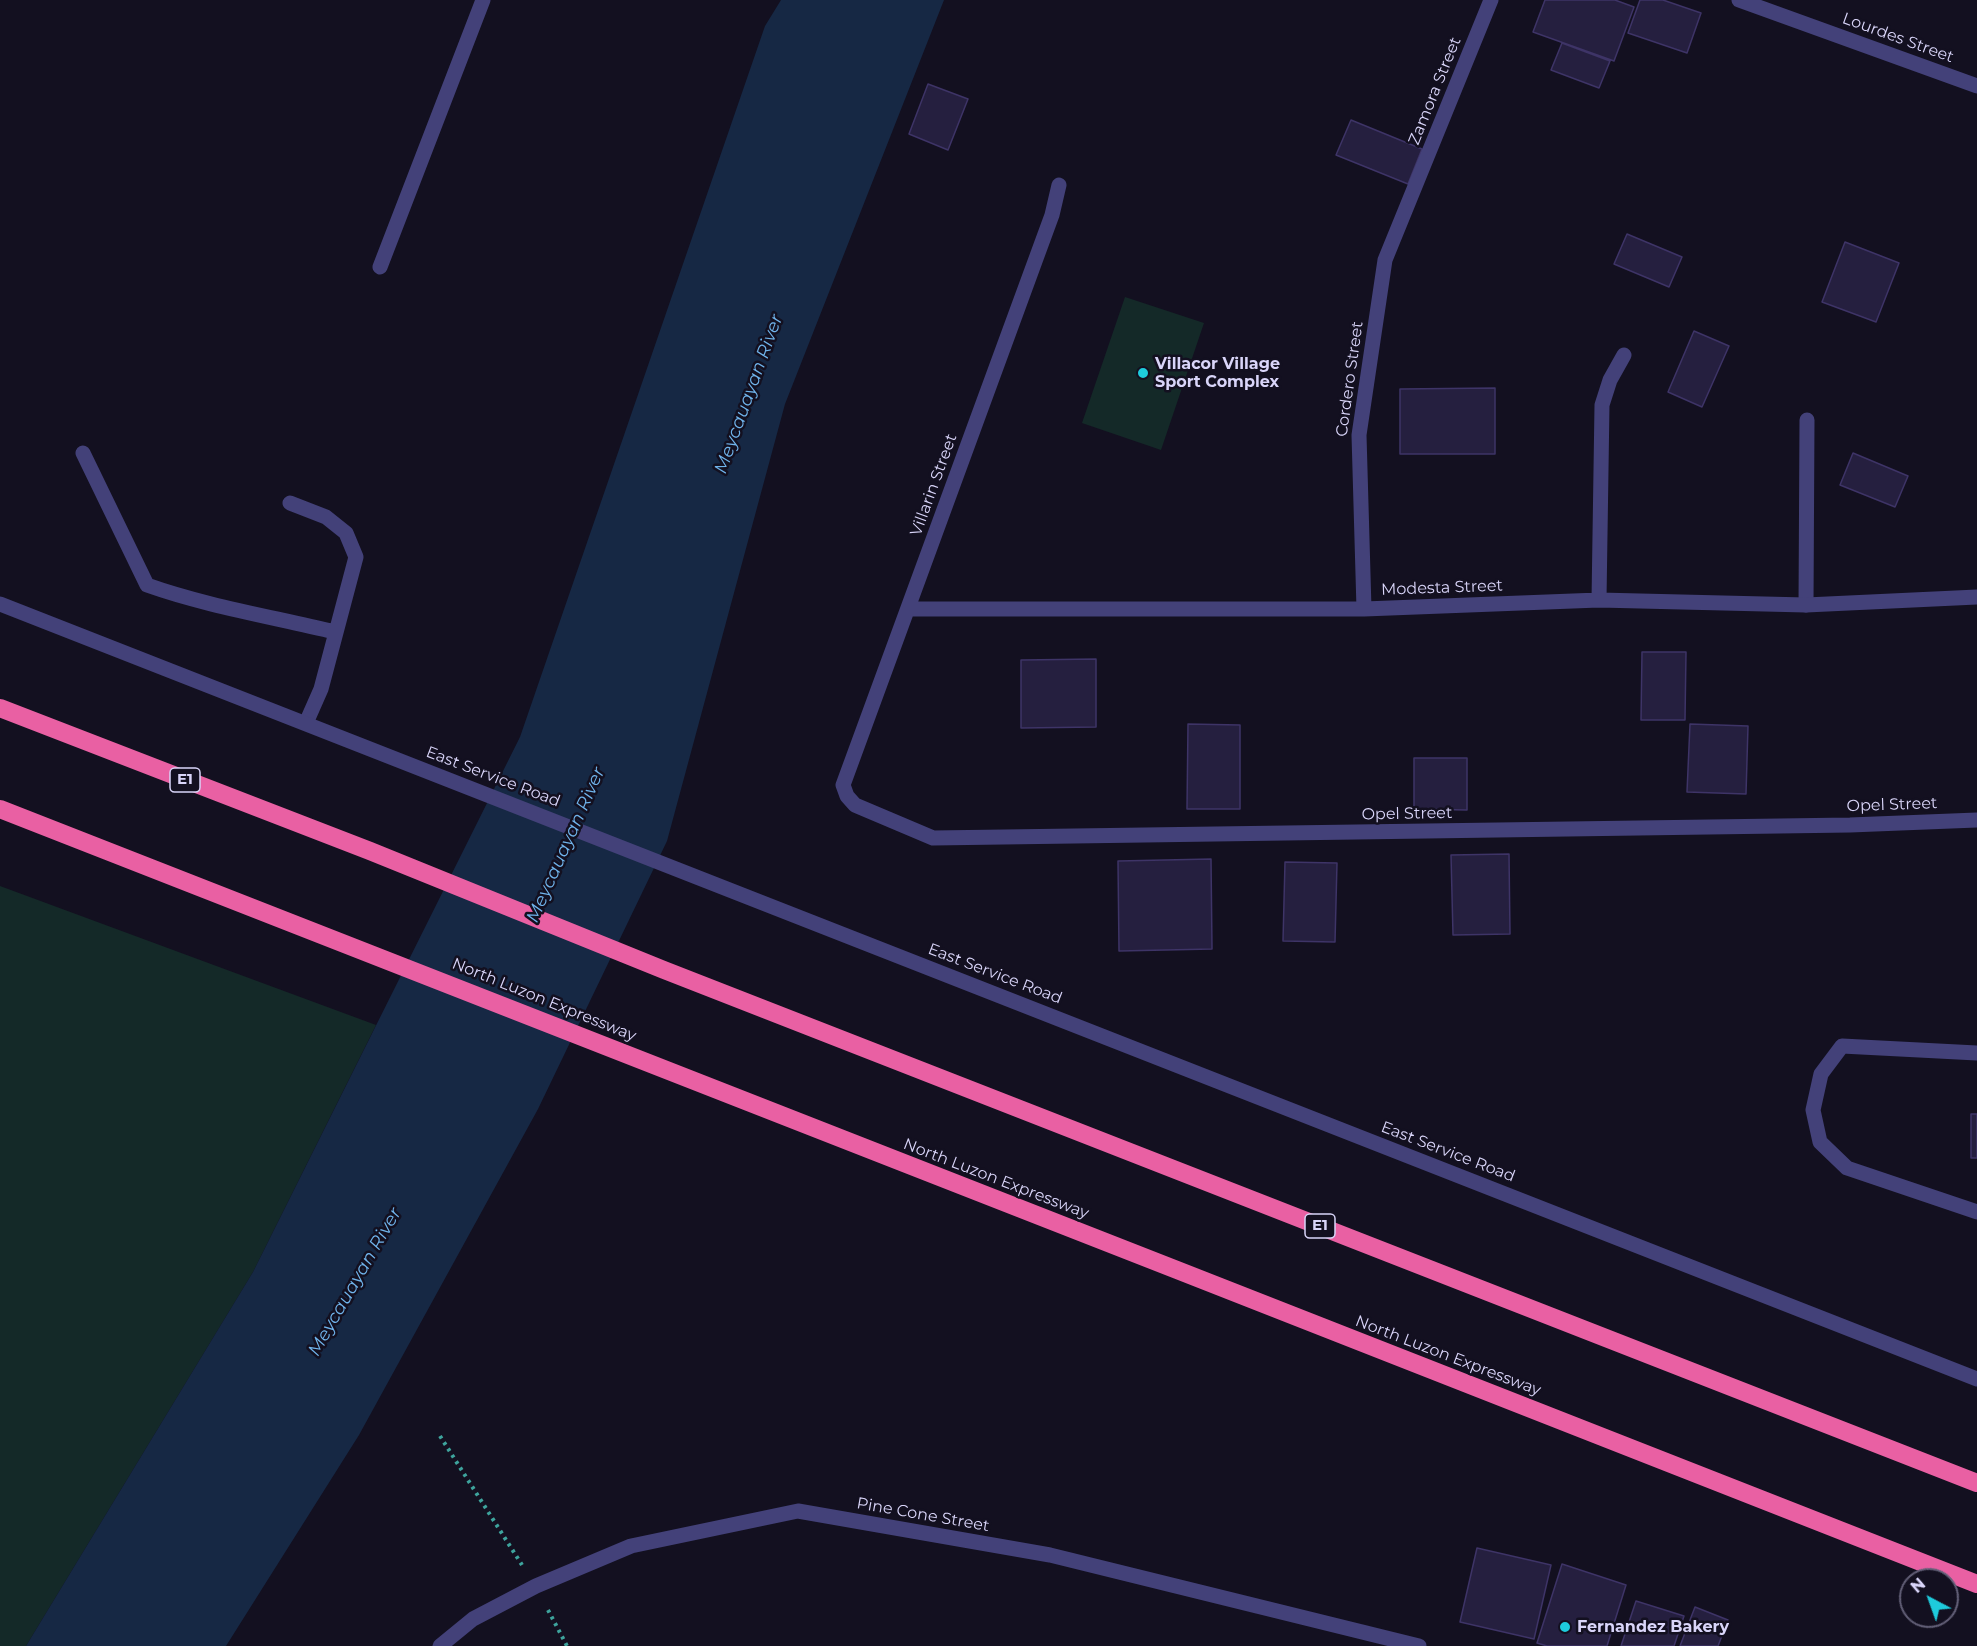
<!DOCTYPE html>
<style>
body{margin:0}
#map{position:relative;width:1977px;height:1646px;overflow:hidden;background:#131020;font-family:Montserrat,sans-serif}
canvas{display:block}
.north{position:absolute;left:1899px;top:1568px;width:60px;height:60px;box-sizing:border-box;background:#131020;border:2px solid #625f77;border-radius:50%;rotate:319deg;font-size:16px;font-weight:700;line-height:24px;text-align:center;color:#d9d5f9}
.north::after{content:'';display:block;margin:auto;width:21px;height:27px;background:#1ecbdc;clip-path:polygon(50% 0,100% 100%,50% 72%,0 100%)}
</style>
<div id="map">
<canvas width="1977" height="1646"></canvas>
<div class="north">N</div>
</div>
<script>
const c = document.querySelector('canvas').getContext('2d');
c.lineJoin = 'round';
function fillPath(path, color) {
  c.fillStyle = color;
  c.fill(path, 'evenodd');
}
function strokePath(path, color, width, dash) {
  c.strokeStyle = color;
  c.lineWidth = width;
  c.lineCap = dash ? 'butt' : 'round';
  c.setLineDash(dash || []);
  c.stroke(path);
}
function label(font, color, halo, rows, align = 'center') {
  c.font = font + ' Montserrat,sans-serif';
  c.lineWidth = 5;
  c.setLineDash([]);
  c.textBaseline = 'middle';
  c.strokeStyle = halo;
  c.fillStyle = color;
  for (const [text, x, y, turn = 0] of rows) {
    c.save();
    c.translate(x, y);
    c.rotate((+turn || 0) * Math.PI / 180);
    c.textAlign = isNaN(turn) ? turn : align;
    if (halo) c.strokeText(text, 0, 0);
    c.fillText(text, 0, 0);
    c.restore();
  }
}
const green = new Path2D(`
 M 1125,297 L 1204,323 L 1161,450 L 1082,423 Z
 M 0,886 L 376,1025 L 253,1272 L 26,1646 L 0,1646 Z`);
const water = new Path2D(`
 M 781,0 L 944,0 L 785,404 L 667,841 L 538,1109 L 359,1435 L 226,1646 L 26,1646 L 253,1272 L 520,737 L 765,26 Z`);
const building = new Path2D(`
 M 1545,0 L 1615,0 L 1634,7 L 1614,61 L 1533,32 Z
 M 1640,0 L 1663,0 L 1701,13 L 1687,53 L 1628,33 Z
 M 1562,43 L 1610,61 L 1599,88 L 1551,70 Z
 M 928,84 L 968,99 L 948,150 L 909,134 Z
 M 1351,120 L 1422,149 L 1408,184 L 1336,155 Z
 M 1627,234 L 1682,257 L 1669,287 L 1614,264 Z
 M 1845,242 L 1899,263 L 1876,322 L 1822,302 Z
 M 1694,331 L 1729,346 L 1702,407 L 1668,392 Z
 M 1495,388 L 1495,454 L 1400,454 L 1400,389 Z
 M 1853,453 L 1908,476 L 1895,507 L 1840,485 Z
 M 1642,652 L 1686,652 L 1685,720 L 1641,720 Z
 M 1096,659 L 1096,727 L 1021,728 L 1021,660 Z
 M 1188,724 L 1240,725 L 1240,809 L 1187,809 Z
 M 1690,724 L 1748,726 L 1746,794 L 1687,792 Z
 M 1414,758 L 1467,758 L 1467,810 L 1414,809 Z
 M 1509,854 L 1510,934 L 1453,935 L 1451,855 Z
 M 1211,859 L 1212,949 L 1119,951 L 1118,861 Z
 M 1285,862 L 1337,863 L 1335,942 L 1283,941 Z
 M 1971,1114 L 1977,1114 L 1977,1158 L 1971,1158 Z
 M 1477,1548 L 1551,1565 L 1534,1639 L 1460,1622 Z
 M 1562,1564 L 1626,1585 L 1607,1646 L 1547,1646 L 1537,1643 Z
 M 1636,1601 L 1684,1616 L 1674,1646 L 1621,1646 Z
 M 1695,1607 L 1728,1620 L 1718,1646 L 1680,1646 Z`);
const path = new Path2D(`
 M 440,1436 L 522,1565
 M 548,1610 L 567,1646`);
const service = new Path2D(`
 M 380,267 L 483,0
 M 83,453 L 147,585 C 206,606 273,617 335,632
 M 290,503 L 326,517 L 346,533 L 356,557 L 321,689 L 306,723
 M 1806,605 L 1807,420`);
const minor = new Path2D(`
 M 1739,0 L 1977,86
 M 1059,185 L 1052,215 L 843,785 L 847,796 L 855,805 L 933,838 L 1850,825 L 1977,820
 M 1599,600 L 1602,405 L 1610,380 L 1624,355
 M 908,609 L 1364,609 L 1599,600 L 1806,605 L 1977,597
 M 1364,609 L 1359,435 L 1385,260 L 1491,0
 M 1977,1053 L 1842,1046 L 1821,1074 L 1813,1110 L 1820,1142 L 1847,1168 L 1977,1212
 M 440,1646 L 473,1619 L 536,1586 L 631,1546 L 798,1511 L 1050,1555 L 1419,1646`);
const tertiary = new Path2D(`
 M 0,604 L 1977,1379`);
const motorway = new Path2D(`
 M 0,708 L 370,851 L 664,970 L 1977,1483
 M 0,809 C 661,1063 1317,1328 1977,1584`);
const markers = [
 [1143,373,6,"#1ecbdc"],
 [1565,1627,6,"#1ecbdc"]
];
const shields = [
 [185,780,30],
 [1320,1226,30]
];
const shieldNames = [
 ["E1",185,780],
 ["E1",1320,1226]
];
const streetNames = [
 ["Lourdes Street",1898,38,20],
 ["Zamora Street",1435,91,-68],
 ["Cordero Street",1350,379,-82],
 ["Villarin Street",934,485,-70],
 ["Modesta Street",1442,588,-2],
 ["East Service Road",493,777,21],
 ["Opel Street",1892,805,-2],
 ["Opel Street",1407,814,-1],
 ["East Service Road",995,974,21],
 ["North Luzon Expressway",544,1000,22],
 ["East Service Road",1448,1152,21],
 ["North Luzon Expressway",996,1179,21],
 ["North Luzon Expressway",1448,1356,21],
 ["Pine Cone Street",923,1515,10]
];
const poiNames = [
 ["Villacor Village",1155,364],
 ["Sport Complex",1155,382],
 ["Fernandez Bakery",1577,1627]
];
const waterNames = [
 ["Meycauayan River",749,394,-70],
 ["Meycauayan River",566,845,-66],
 ["Meycauayan River",355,1282,-60]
];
fillPath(green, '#142928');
fillPath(water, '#162844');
fillPath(building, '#251f3f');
strokePath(building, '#3e3467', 1.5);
strokePath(path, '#3ea49d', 4, [3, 4.5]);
strokePath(service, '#434179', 15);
strokePath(minor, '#434179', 15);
strokePath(tertiary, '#434179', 15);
strokePath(motorway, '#e960a3', 18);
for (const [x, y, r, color] of markers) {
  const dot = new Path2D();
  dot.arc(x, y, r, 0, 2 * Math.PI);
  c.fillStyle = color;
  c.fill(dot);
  strokePath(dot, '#131020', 2);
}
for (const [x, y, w] of shields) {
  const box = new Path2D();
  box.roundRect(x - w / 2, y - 12, w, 24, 4.5);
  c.fillStyle = '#131020';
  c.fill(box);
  strokePath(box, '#d9d5f9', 1.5);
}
label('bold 15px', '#d9d5f9', null, shieldNames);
label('16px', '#d9d5f9', '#131020', streetNames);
label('bold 16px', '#d9d5f9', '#131020', poiNames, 'left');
label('italic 18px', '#70b4ec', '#131020', waterNames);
</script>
